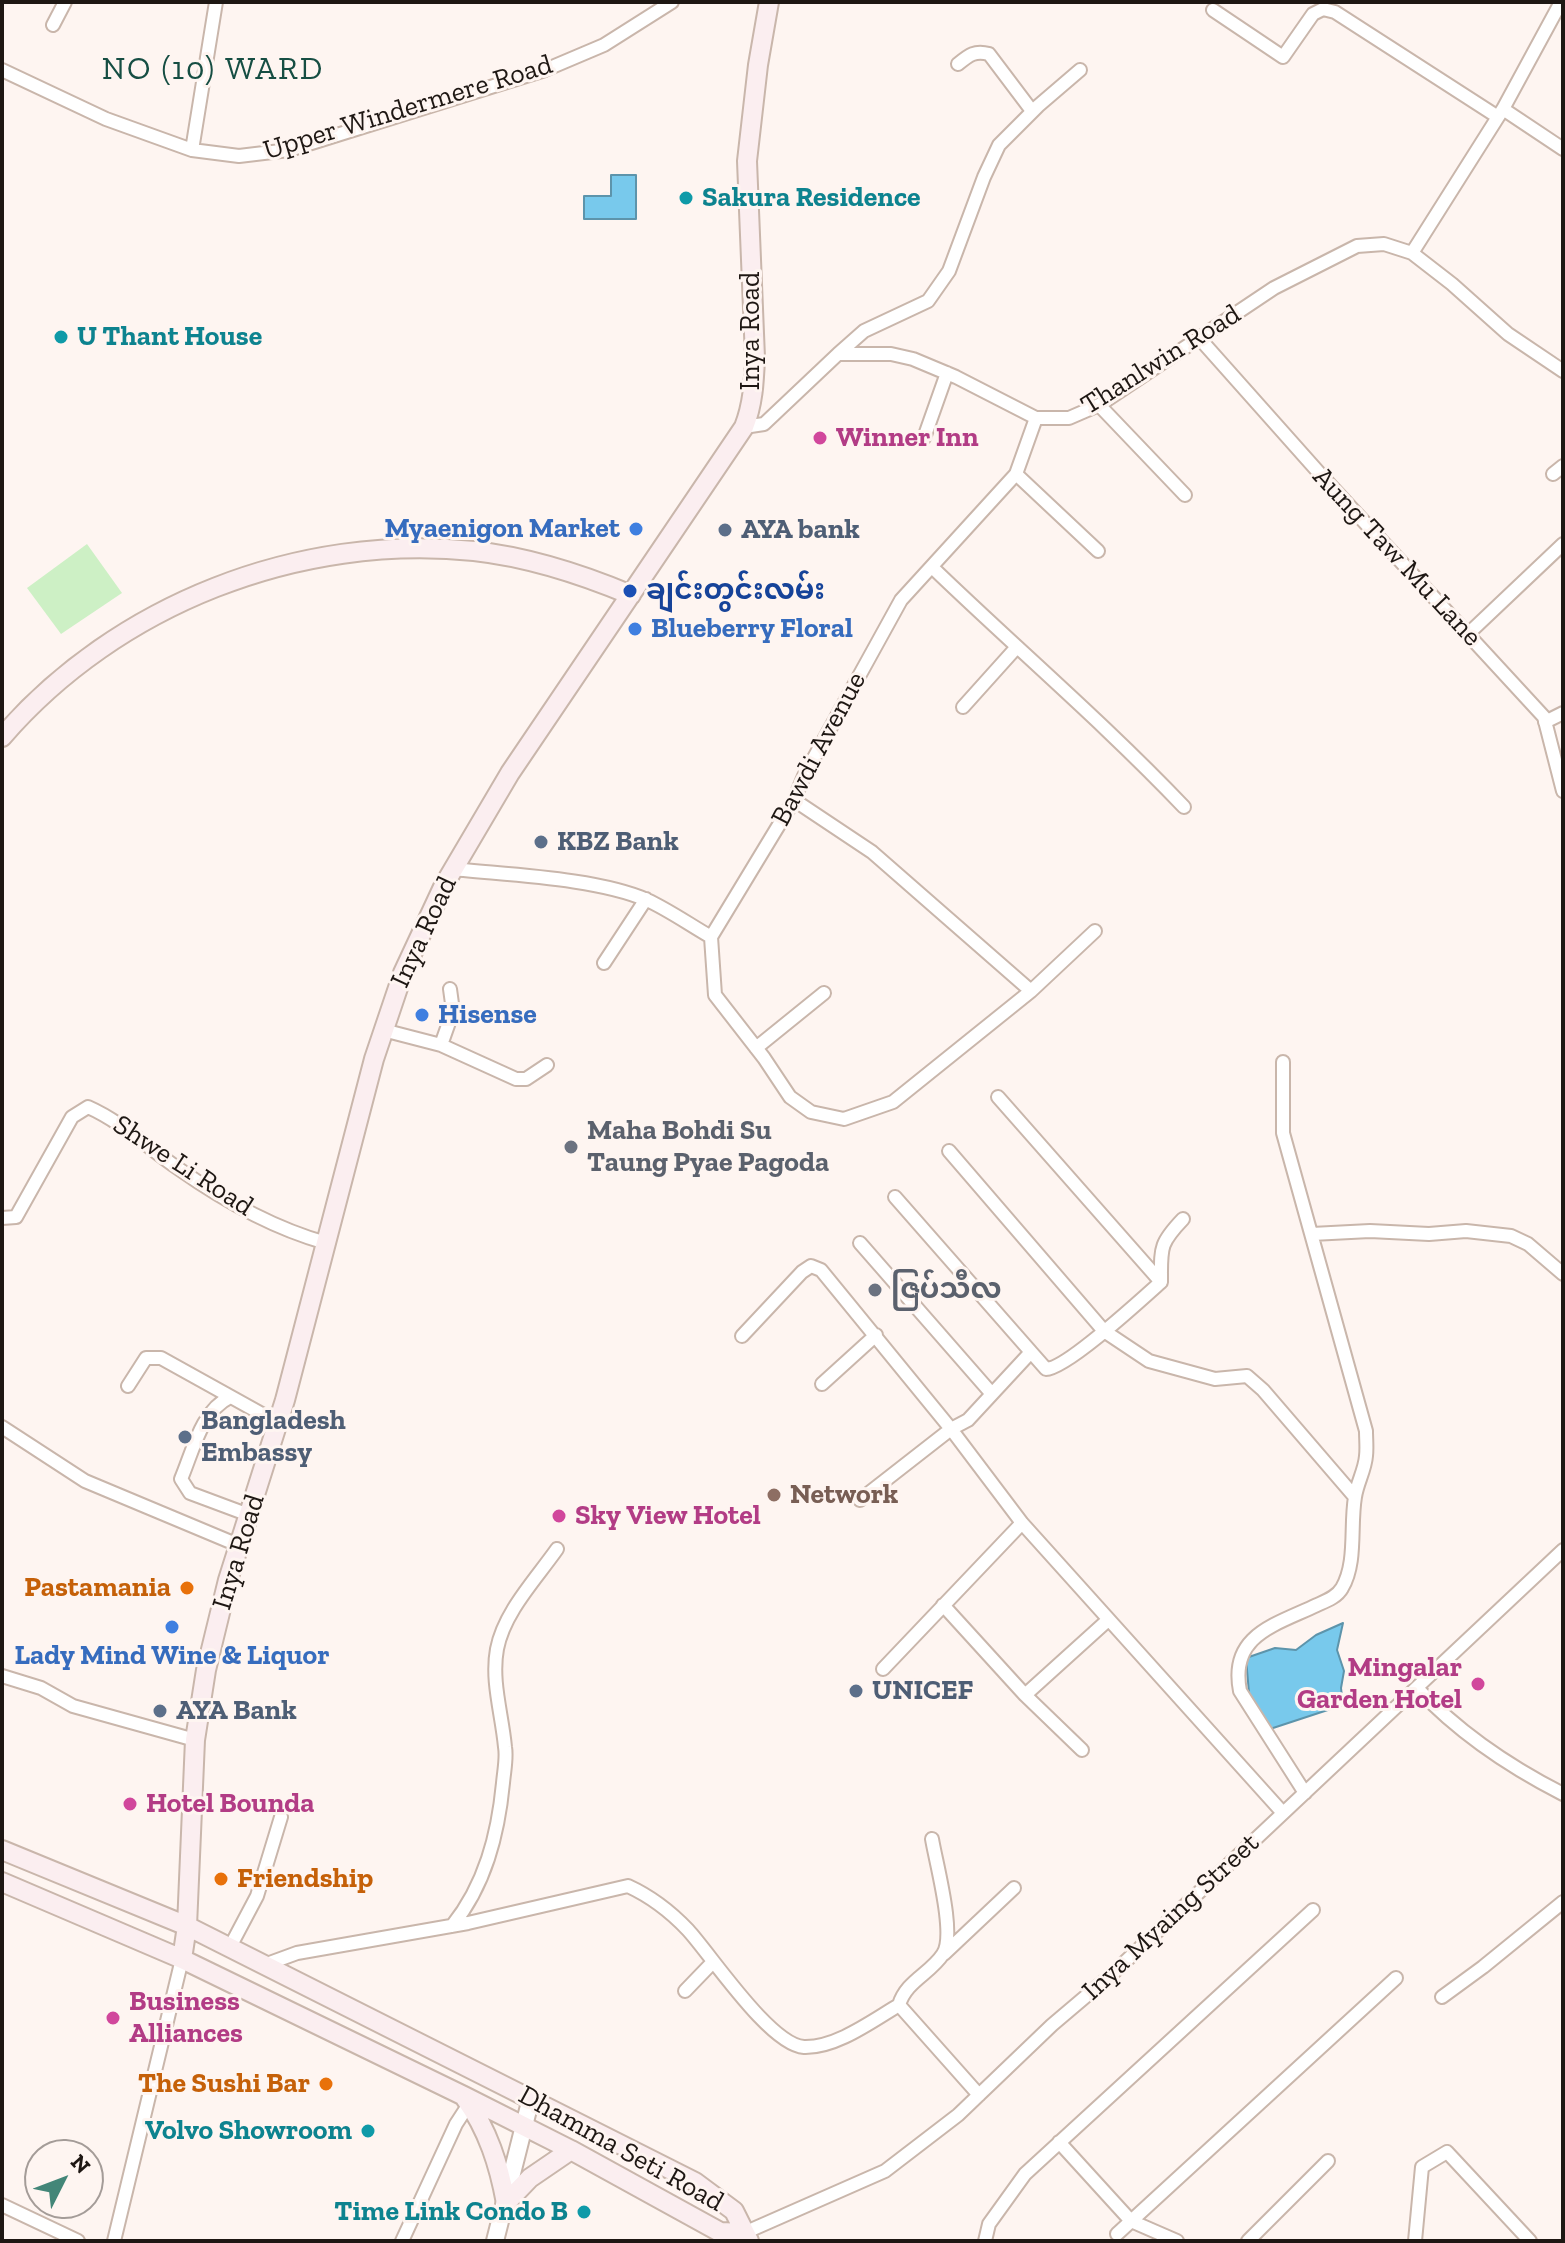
<!DOCTYPE html>
<meta charset="utf-8">
<style>
body{margin:0}
#map{position:relative;width:1565px;height:2243px;overflow:hidden;background:#fef5f1;font-family:"Zilla Slab",serif}
canvas{display:block}
.frame{position:absolute;inset:0;border:4px solid #1e1713;pointer-events:none}
.north{position:absolute;left:24px;top:2139px;width:80px;height:80px;box-sizing:border-box;background:#fef5f1;border:2px solid #a49c98;border-radius:50%;rotate:48deg;font-size:22px;font-weight:700;line-height:32px;text-align:center;color:#1e1713}
.north::after{content:'';display:block;margin:auto;width:28px;height:36px;background:#438678;clip-path:polygon(50% 0,100% 100%,50% 72%,0 100%)}
</style>
<div id="map">
<canvas width="1565" height="2243"></canvas>
<div class="frame"></div>
<div class="north">N</div>
</div>
<script>
const c = document.querySelector('canvas').getContext('2d');
c.lineJoin = 'round';
function fillPath(path, color) {
  c.fillStyle = color;
  c.fill(path, 'evenodd');
}
function strokePath(path, color, width, dash) {
  c.strokeStyle = color;
  c.lineWidth = width;
  c.lineCap = dash ? 'butt' : 'round';
  c.setLineDash(dash || []);
  c.stroke(path);
}
function label(font, color, halo, rows, align = 'center') {
  c.font = font + ' "Zilla Slab","Noto Sans Myanmar",serif';
  c.lineWidth = 6;
  c.setLineDash([]);
  c.textBaseline = 'middle';
  c.strokeStyle = halo;
  c.fillStyle = color;
  for (const [text, x, y, turn = 0] of rows) {
    c.save();
    c.translate(x, y);
    c.rotate((+turn || 0) * Math.PI / 180);
    c.textAlign = isNaN(turn) ? turn : align;
    if (halo) c.strokeText(text, 0, 0);
    c.fillText(text, 0, 0);
    c.restore();
  }
}
const green = new Path2D(`
 M 87,544 L 122,593 L 61,634 L 27,588 Z`);
const water = new Path2D(`
 M 611,175 L 636,175 L 636,219 L 584,219 L 584,196 L 611,196 Z
 M 1343,1623 L 1337,1650 L 1344,1671 L 1341,1688 L 1343,1705 L 1270,1729 L 1249,1693 L 1246,1658 L 1275,1648 L 1296,1650 L 1316,1635 Z`);
const minor = new Path2D(`
 M 1213,10 L 1283,57 L 1313,14 L 1323,9 L 1335,12 L 1498,117
 M 53,25 L 65,2
 M 958,64 C 969,55 975,50 989,54 L 1032,111
 M 2,70 L 106,119 L 192,150 L 239,156 L 289,150 L 545,70 L 604,45 L 672,2
 M 1503,109 L 1563,149
 M 192,150 L 216,2
 M 1412,253 L 1503,109 L 1561,2
 M 1200,339 L 1321,475 L 1544,717 L 1563,791
 M 838,354 L 864,331 L 928,301 L 949,271 L 984,177 L 999,145 L 1038,106 L 1080,70
 M 1099,405 L 1185,495
 M 1036,418 L 1016,474 L 901,600 L 804,776 L 794,800 L 711,937 L 715,995 L 764,1058 L 790,1097 L 811,1112 L 844,1119 L 893,1102 L 1031,991 L 1095,931
 M 744,427 L 764,424 L 838,354 L 891,354 L 913,359 L 956,377 L 1036,418 L 1069,418 L 1099,405 L 1274,288 L 1357,246 L 1384,244 L 1412,253 L 1452,284 L 1508,334 L 1563,371
 M 924,438 L 947,373
 M 1016,474 L 1098,551
 M 1553,474 L 1563,466
 M 933,568 C 1016,648 1104,723 1184,807
 M 1468,634 L 1563,544
 M 963,707 L 1016,648
 M 1545,722 L 1563,713
 M 794,800 L 872,852 L 1031,991
 M 453,869 C 508,875 597,878 647,900 C 669,910 690,925 711,937
 M 604,963 L 646,899
 M 383,1030 L 441,1045 L 516,1079 L 526,1079 L 547,1065
 M 441,1045 L 453,1011 L 450,989
 M 756,1048 L 824,993
 M 1283,1062 L 1283,1133 L 1366,1431 C 1366,1439 1367,1448 1366,1456 C 1365,1470 1357,1483 1355,1497 C 1350,1526 1357,1563 1342,1588 C 1337,1597 1326,1601 1317,1605 C 1275,1625 1229,1635 1240,1691 L 1305,1793
 M 998,1097 L 1161,1282
 M 949,1151 L 1104,1331 L 1149,1361 L 1215,1379 L 1247,1376 L 1263,1390 L 1355,1497
 M 895,1197 L 1031,1352
 M 2,1218 L 16,1217 L 72,1117 L 88,1107 C 122,1122 148,1148 179,1169 C 223,1200 273,1228 326,1243
 M 1312,1234 L 1370,1231 L 1429,1234 L 1466,1231 L 1511,1236 L 1528,1244 L 1563,1274
 M 860,1243 L 992,1394
 M 742,1336 L 802,1272 L 811,1266 L 821,1270 L 951,1429 L 1022,1523 L 1283,1813
 M 822,1384 L 876,1335
 M 128,1386 L 146,1358 L 161,1358 L 278,1423
 M 230,1397 C 201,1411 193,1451 181,1479 L 190,1493 L 249,1515
 M 2,1427 L 85,1481 L 238,1545
 M 860,1500 L 951,1429 L 968,1420 L 1031,1352 L 1046,1369 C 1066,1369 1142,1299 1161,1282 C 1161,1248 1159,1244 1183,1219
 M 943,1605 L 1025,1695 L 1082,1750
 M 883,1669 L 1022,1523
 M 2,1676 L 41,1688 L 73,1706 L 195,1740
 M 1417,1688 C 1458,1732 1510,1767 1563,1794
 M 1025,1695 L 1108,1620
 M 932,1839 C 936,1863 956,1935 943,1954 C 930,1974 906,1981 899,2005 L 979,2095
 M 452,1926 C 485,1885 498,1835 503,1783 C 504,1771 507,1758 505,1747 C 502,1714 491,1681 497,1649 C 504,1612 536,1579 557,1549
 M 230,1947 L 257,1896 L 281,1817
 M 944,1954 L 1014,1888
 M 267,1964 L 297,1953 L 468,1923 L 628,1886 C 652,1897 670,1911 688,1930 C 711,1955 770,2045 804,2047 C 836,2048 872,2021 899,2005
 M 685,1991 L 712,1963
 M 1442,1997 L 1483,1967 L 1563,1902
 M 1059,2142 L 1131,2221 L 1177,2241
 M 2,2205 L 78,2241
 M 744,2233 L 885,2171 L 958,2115 L 1052,2025 L 1111,1975 L 1563,1550
 M 1117,2234 L 1396,1978
 M 114,2241 L 182,1959
 M 402,2241 L 456,2124 L 469,2104
 M 985,2241 L 989,2224 L 1025,2174 L 1313,1910
 M 1248,2241 L 1328,2161
 M 1415,2241 L 1422,2167 L 1447,2152 L 1530,2241`);
const tertiary = new Path2D(`
 M 495,2241 L 531,2098`);
const secondary = new Path2D(`
 M 2,737 C 117,604 299,533 474,551 C 528,557 581,574 631,595
 M 2,1850 L 187,1926 L 695,2182 L 734,2211 L 749,2241
 M 2,1882 L 182,1959 L 464,2096 L 571,2150 L 720,2232 L 744,2233
 M 182,1959 L 187,1926 L 195,1740 L 206,1670 L 228,1580 L 285,1400 L 374,1059 L 403,973 L 444,885 L 510,773 L 744,427 C 753,404 754,382 755,358 L 747,161 L 758,65 L 769,2
 M 465,2098 C 488,2130 499,2165 506,2203
 M 506,2203 L 530,2178 L 571,2150`);
const markers = [
 [686,198,8,"#0f9aa8"],
 [61,337,8,"#0f9aa8"],
 [820,438,8,"#d1479c"],
 [636,529,8,"#3f7fe0"],
 [725,530,8,"#5c6f8a"],
 [630,591,8,"#1a4fb4"],
 [635,629,8,"#3f7fe0"],
 [541,842,8,"#5c6f8a"],
 [422,1015,8,"#3f7fe0"],
 [571,1147,8,"#6b7280"],
 [875,1290,8,"#6b7280"],
 [185,1437,8,"#5c6f8a"],
 [774,1495,8,"#8d6e63"],
 [559,1516,8,"#d1479c"],
 [187,1588,8,"#e8710a"],
 [172,1627,8,"#3f7fe0"],
 [1478,1684,8,"#d1479c"],
 [856,1691,8,"#5c6f8a"],
 [160,1711,8,"#5c6f8a"],
 [130,1804,8,"#d1479c"],
 [221,1879,8,"#e8710a"],
 [113,2018,8,"#d1479c"],
 [326,2084,8,"#e8710a"],
 [368,2131,8,"#0f9aa8"],
 [584,2212,8,"#0f9aa8"]
];
const streetNames = [
 ["Upper Windermere Road",408,108,-17],
 ["Inya Road",751,331,-90],
 ["Thanlwin Road",1161,360,-32],
 ["Aung Taw Mu Lane",1397,557,47],
 ["Bawdi Avenue",819,749,-62],
 ["Inya Road",424,932,-65],
 ["Shwe Li Road",183,1166,33],
 ["Inya Road",239,1552,-73],
 ["Inya Myaing Street",1171,1917,-43],
 ["Dhamma Seti Road",621,2149,29]
];
const cultureNames = [
 ["Sakura Residence",702,198],
 ["U Thant House",77,337],
 ["Volvo Showroom",352,2131,"right"],
 ["Time Link Condo B",568,2212,"right"]
];
const hotelNames = [
 ["Winner Inn",836,438],
 ["Sky View Hotel",575,1516],
 ["Mingalar",1462,1668,"right"],
 ["Garden Hotel",1462,1700,"right"],
 ["Hotel Bounda",146,1804],
 ["Business",129,2002],
 ["Alliances",129,2034]
];
const shopNames = [
 ["Myaenigon Market",620,529,"right"],
 ["Blueberry Floral",651,629],
 ["Hisense",438,1015],
 ["Lady Mind Wine & Liquor",172,1656,"center"]
];
const serviceNames = [
 ["AYA bank",741,530],
 ["KBZ Bank",557,842],
 ["Bangladesh",201,1421],
 ["Embassy",201,1453],
 ["UNICEF",872,1691],
 ["AYA Bank",176,1711]
];
const transitNames = [
 ["ချင်းတွင်းလမ်း",646,591]
];
const worshipNames = [
 ["Maha Bohdi Su",587,1131],
 ["Taung Pyae Pagoda",587,1163],
 ["ဇြပ်သီလ",891,1290]
];
const educationNames = [
 ["Network",790,1495]
];
const foodNames = [
 ["Pastamania",171,1588],
 ["Friendship",237,1879,"left"],
 ["The Sushi Bar",310,2084]
];
const quarterNames = [
 ["NO (10) WARD",213,70]
];
fillPath(green, '#cdf0c5');
fillPath(water, '#78c9ec');
strokePath(water, '#5d94ab', 2);
strokePath(minor, '#c9b6ab', 16);
strokePath(tertiary, '#c9b6ab', 20);
strokePath(secondary, '#c9b6ab', 22);
strokePath(minor, '#fff', 12);
strokePath(tertiary, '#fff', 16);
strokePath(secondary, '#fbeef0', 18);
for (const [x, y, r, color] of markers) {
  const dot = new Path2D();
  dot.arc(x, y, r, 0, 2 * Math.PI);
  c.fillStyle = color;
  c.fill(dot);
  strokePath(dot, '#fef5f1', 3);
}
label('28px', '#1e1713', '#fef5f1', streetNames);
label('bold 28px', '#0d838f', '#fef5f1', cultureNames, 'left');
label('bold 28px', '#b23c85', '#fef5f1', hotelNames, 'left');
label('bold 28px', '#366cbe', '#fef5f1', shopNames, 'left');
label('bold 28px', '#4e5e75', '#fef5f1', serviceNames, 'left');
label('bold 28px', '#164399', '#fef5f1', transitNames, 'left');
label('bold 28px', '#5b616d', '#fef5f1', worshipNames, 'left');
label('bold 28px', '#785e54', '#fef5f1', educationNames, 'left');
label('bold 28px', '#c56008', '#fef5f1', foodNames, 'right');
c.letterSpacing = '2px';
label('32px', '#164e43', '#fef5f1', quarterNames);
c.letterSpacing = '0px';
</script>
